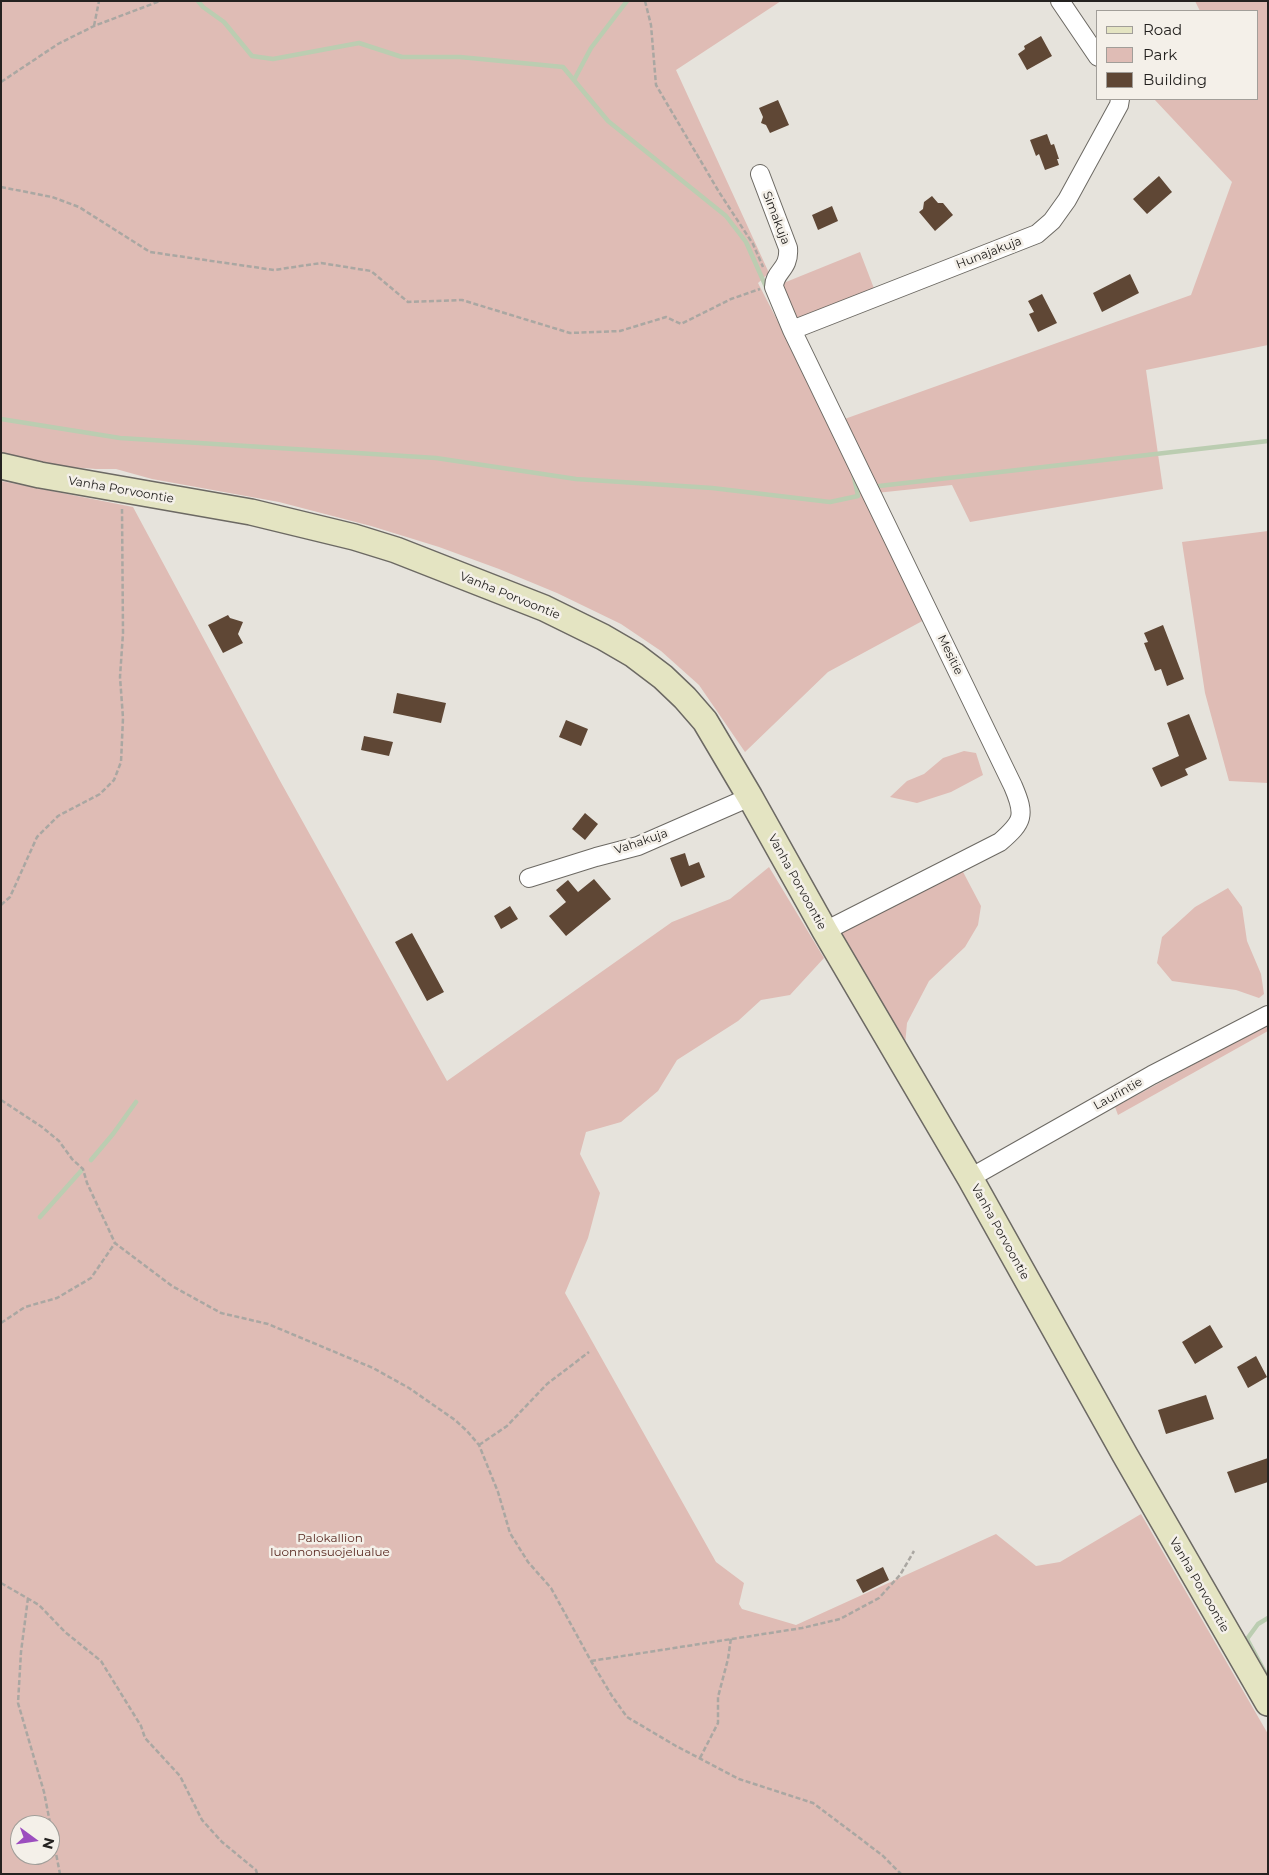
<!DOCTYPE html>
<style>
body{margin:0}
#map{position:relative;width:1269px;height:1875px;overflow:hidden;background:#e6e3dc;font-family:Montserrat,sans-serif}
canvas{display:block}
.frame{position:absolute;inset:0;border:2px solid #242220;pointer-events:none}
.legend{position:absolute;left:1096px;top:10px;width:162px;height:90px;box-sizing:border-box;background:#f4f0e9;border:1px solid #a19e99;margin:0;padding:6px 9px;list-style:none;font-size:15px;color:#242220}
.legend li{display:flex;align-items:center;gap:10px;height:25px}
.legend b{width:25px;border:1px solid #a19e99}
.north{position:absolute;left:10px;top:1815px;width:50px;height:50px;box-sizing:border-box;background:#f4f0e9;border:1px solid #a19e99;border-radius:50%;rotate:104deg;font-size:14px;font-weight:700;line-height:20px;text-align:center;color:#242220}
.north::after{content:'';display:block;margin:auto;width:18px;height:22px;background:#9c4ebf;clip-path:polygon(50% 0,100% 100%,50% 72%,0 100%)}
</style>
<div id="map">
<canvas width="1269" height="1875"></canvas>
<div class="frame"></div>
<ul class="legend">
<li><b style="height:6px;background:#e4e4c2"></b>Road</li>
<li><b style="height:14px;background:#dfbcb5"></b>Park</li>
<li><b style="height:14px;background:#5f4735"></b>Building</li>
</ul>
<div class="north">N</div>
</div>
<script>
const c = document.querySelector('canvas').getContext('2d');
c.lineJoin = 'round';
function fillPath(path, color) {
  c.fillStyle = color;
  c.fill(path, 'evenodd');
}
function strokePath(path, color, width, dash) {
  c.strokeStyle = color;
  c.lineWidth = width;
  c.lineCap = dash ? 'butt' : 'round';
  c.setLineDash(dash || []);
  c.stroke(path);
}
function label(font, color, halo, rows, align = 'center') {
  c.font = font + ' Montserrat,sans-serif';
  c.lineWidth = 5;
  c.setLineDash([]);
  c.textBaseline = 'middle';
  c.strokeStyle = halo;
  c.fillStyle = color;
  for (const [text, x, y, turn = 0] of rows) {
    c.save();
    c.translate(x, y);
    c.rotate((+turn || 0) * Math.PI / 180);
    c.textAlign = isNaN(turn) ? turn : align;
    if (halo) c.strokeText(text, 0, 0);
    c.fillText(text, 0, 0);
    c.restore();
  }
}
const green = new Path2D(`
 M 1,1 L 781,1 L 676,70 L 769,273 L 758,283 L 839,440 L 926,619 L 828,672 L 745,752 L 699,685 L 661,651 L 621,624 L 557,593 L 499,569 L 439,547 L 371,526 L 279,502 L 152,479 L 116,469 L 96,469 L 31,464 L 1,456 Z
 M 1195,1 L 1268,1 L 1268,345 L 1146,370 L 1163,489 L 970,522 L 952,485 L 876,493 L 839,421 L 1191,295 L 1232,182 L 1154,99 L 1258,99 L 1258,11 L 1200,11 Z
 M 860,252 L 875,291 L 797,323 L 781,284 Z
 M 1,481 L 133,507 L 279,779 L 447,1081 L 672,922 L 730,899 L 769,867 L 824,958 L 790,995 L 761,1000 L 738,1021 L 677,1060 L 658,1091 L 621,1122 L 586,1132 L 580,1154 L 600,1193 L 588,1238 L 565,1293 L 716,1562 L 744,1583 L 739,1604 L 742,1609 L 796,1625 L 996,1534 L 1036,1566 L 1060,1562 L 1141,1514 L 1268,1734 L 1268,1874 L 1,1874 ZM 20,1825 L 50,1825 L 50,1855 L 20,1855 Z
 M 1268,531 L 1268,783 L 1229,781 L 1205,693 L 1182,542 Z
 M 964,751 L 976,753 L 983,775 L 951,792 L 917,803 L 890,797 L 907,781 L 924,774 L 943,758 Z
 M 961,868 L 981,906 L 978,925 L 965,947 L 929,981 L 907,1023 L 905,1045 L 841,942 L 841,928 Z
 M 1228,888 L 1242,907 L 1247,941 L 1261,974 L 1264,994 L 1259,998 L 1236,990 L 1172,981 L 1157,963 L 1162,937 L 1195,907 Z
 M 1268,1024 L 1268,1031 L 1118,1115 L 1115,1107 Z`);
const stream = new Path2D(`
 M 198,1 L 203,7 L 224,22 L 252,56 L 273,59 L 359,43 L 402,57 L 460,57 L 563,67 L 608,121 L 726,216 L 746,242 L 767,289
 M 574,80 L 591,48 L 627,1
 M 1,419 L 120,438 L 436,458 L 576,479 L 712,488 L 830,502 L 858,496 L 853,472
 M 879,486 L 1268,441
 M 91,1160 L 113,1134 L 136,1102
 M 40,1217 L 81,1171
 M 1268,1618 L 1258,1624 L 1247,1639 L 1268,1678`);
const building = new Path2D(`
 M 1041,36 L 1052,56 L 1027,70 L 1018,54 L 1025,49 L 1024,46 Z
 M 778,100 L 789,125 L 770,133 L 766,125 L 761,123 L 763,117 L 759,108 Z
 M 1047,134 L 1051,145 L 1054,144 L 1059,159 L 1057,159 L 1059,165 L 1045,170 L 1039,154 L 1036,156 L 1030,140 Z
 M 1159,176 L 1172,192 L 1147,214 L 1133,199 Z
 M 932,196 L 938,203 L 943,203 L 953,215 L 935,231 L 919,212 L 923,209 L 924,202 Z
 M 832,206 L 838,221 L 818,230 L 812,215 Z
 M 1130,274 L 1139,293 L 1102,312 L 1093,293 Z
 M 1042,294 L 1057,323 L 1038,332 L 1029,314 L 1034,312 L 1028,301 Z
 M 228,615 L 230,618 L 243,622 L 238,634 L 243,643 L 223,653 L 208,625 Z
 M 1163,625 L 1184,679 L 1167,686 L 1161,669 L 1155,671 L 1144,643 L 1148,642 L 1144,633 Z
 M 397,693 L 446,703 L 441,723 L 393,713 Z
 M 1189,714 L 1207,759 L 1185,769 L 1188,775 L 1161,787 L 1152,768 L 1179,756 L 1167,723 Z
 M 566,720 L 588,729 L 581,746 L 559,737 Z
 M 364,736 L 393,742 L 389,756 L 361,750 Z
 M 585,813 L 598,824 L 585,840 L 572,829 Z
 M 685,853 L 689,866 L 699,862 L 705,877 L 681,887 L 670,858 Z
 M 594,879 L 611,899 L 566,936 L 549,916 L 566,902 L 556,890 L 568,880 L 578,892 Z
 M 510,906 L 518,919 L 501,929 L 494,916 Z
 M 412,933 L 444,992 L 427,1001 L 395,942 Z
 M 1210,1325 L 1223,1347 L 1195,1364 L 1182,1342 Z
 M 1256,1356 L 1267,1377 L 1248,1388 L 1237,1367 Z
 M 1206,1395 L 1214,1419 L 1166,1434 L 1158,1410 Z
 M 1268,1458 L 1268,1482 L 1235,1493 L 1227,1472 Z
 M 883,1567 L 889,1580 L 863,1593 L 856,1580 Z`);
const path = new Path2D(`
 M 645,1 L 651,25 L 656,85 L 719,192 L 753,244 L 763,267
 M 94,26 L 99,1
 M 1,82 L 58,44 L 94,26 L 160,1
 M 1,187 L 52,197 L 79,207 L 150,252 L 274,270 L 321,263 L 371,271 L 408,302 L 462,300 L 570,333 L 620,331 L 666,317 L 681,324 L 731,299 L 760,289
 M 1,905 L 10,897 L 37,837 L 58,816 L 100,794 L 114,780 L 121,762 L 123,718 L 120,677 L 123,633 L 122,509
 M 1,1100 L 42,1127 L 59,1141 L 72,1159 L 83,1169 L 87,1183 L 115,1243 L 172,1286 L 221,1313 L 268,1324 L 373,1368 L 409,1388 L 455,1420 L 467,1431 L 479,1445 L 498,1492 L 510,1533 L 528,1562 L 551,1588 L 591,1661 L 612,1696 L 627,1717 L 676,1746 L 739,1779 L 813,1803 L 882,1855 L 901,1874
 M 1,1323 L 25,1307 L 57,1298 L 91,1278 L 115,1243
 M 479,1445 L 507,1426 L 547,1384 L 589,1352
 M 1,1583 L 39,1605 L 65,1632 L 101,1661 L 141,1726 L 145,1738 L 180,1776 L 202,1820 L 222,1842 L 256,1870 L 257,1874
 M 28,1598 L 21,1652 L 18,1703 L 44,1792 L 60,1874
 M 591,1661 L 802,1628 L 840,1619 L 879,1598 L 900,1575 L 914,1551
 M 700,1758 L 718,1723 L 718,1697 L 728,1659 L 731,1638`);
const street = new Path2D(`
 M 1060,1 L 1098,57
 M 760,174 L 788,248 C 790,270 774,271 774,287 L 792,330 L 1013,786 C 1026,816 1023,822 1000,842 L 825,931
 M 792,330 L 1037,234 L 1052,221 L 1067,200 L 1119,105 L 1120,99
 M 529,878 L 596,857 L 638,846 L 750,797
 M 970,1178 L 1152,1075 L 1268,1015`);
const secondary = new Path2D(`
 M 1,466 L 40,475 L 251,512 L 354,537 L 396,550 L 544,608 L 603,637 L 634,655 L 663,677 L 685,698 L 705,721 L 750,797 L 825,931 L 970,1178 L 1125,1455 L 1268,1703`);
const streetNames = [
 ["Simakuja",776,218,69],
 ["Hunajakuja",989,253,-21],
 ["Vanha Porvoontie",121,490,10],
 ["Vanha Porvoontie",510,596,22],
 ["Mesitie",950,655,64],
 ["Vahakuja",641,842,-19],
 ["Vanha Porvoontie",797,882,61],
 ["Laurintie",1118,1094,-29],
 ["Vanha Porvoontie",1000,1232,61],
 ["Vanha Porvoontie",1199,1585,60]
];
const parkNames = [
 ["Palokallion",330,1538],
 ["luonnonsuojelualue",330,1552]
];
fillPath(green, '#dfbcb5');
strokePath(stream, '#bbcdb1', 4.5);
fillPath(building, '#5f4735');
strokePath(street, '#6c6963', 20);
strokePath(secondary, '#6c6963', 28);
strokePath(path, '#aaa7a2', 2.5, [5, 2.5]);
strokePath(street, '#fff', 18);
strokePath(secondary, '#e4e4c2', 25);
label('12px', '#242220', '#f4f0e9', streetNames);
label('12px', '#592921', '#f4f0e9', parkNames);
</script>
